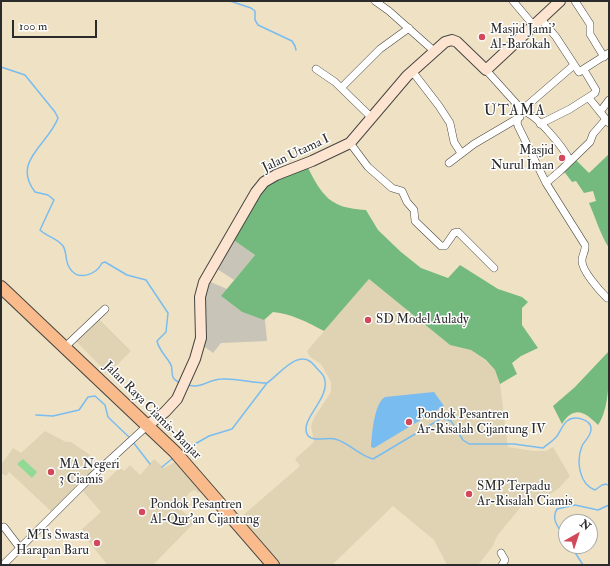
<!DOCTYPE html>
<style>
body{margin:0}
#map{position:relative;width:610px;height:566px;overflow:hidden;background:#efe2c4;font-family:"IM FELL Double Pica",serif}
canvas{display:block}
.frame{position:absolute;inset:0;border:2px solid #2b2b2b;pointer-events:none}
.north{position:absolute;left:558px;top:514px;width:40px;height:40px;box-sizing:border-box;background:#fff;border:1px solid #aaa;border-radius:50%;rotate:39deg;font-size:11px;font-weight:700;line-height:16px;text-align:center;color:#2b2b2b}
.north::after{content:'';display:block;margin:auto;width:14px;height:18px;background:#d1495b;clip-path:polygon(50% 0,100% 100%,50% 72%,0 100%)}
.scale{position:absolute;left:12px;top:20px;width:85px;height:18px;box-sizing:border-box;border:2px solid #2b2b2b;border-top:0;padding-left:5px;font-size:12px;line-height:14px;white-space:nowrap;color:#2b2b2b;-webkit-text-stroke:3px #fff;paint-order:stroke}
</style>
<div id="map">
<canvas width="610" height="566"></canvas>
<div class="frame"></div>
<div class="north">N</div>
<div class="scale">100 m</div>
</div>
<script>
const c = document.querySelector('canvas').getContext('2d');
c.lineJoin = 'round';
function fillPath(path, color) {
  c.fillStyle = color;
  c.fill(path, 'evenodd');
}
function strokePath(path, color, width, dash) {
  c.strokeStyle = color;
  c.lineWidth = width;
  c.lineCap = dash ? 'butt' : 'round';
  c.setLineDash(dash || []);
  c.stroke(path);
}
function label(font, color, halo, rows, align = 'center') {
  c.font = font + ' "IM FELL Double Pica",serif';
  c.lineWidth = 3;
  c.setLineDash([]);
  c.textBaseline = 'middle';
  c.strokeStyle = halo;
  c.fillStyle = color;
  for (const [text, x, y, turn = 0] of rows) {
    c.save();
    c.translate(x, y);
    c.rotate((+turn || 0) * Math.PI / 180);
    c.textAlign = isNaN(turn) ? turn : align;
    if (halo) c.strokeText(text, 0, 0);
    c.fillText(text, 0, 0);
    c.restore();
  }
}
const built = new Path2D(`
 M 369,279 L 450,345 L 471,350 L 486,361 L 495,370 L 500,384 L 508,447 L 533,451 L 546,451 L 553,447 L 570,476 L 558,489 L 541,500 L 529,506 L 524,503 L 497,536 L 493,546 L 478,565 L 447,565 L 434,540 L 393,506 L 332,565 L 279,565 L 241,517 L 300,466 L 295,459 L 314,442 L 311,426 L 314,418 L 331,392 L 331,382 L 321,364 L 310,357 L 307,351 Z
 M 97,317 L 131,351 L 108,374 L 75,340 Z
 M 45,431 L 66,442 L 71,442 L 90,455 L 99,467 L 53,513 L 9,472 L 6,476 L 1,473 L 1,465 L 13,448 L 21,453 Z
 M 154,459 L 164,468 L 175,462 L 202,490 L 198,493 L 195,490 L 190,492 L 179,508 L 195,522 L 154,564 L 155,565 L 105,565 L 106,563 L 80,531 L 101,512 L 81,489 L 97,474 L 104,483 L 120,467 L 124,471 L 130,465 L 140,475 Z`);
const industrial = new Path2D(`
 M 232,239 L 255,255 L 234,280 L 214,267 Z
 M 208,281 L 227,289 L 222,297 L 242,312 L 265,320 L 267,341 L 221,343 L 213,353 L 202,345 L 205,296 Z`);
const green = new Path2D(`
 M 23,459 L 37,472 L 32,478 L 17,464 Z`);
const forest = new Path2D(`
 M 609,154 L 609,248 C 600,234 596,219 589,203 L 596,201 L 593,191 L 584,193 L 576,181 L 572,182 L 563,170 L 576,160 L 589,173 Z
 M 307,166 C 323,197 330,208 366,210 L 378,230 L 401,252 L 421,268 L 448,278 L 460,265 L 498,289 L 522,297 L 528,302 L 522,308 L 522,325 L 538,348 L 521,356 L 512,363 L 517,374 L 500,384 L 495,370 L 486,360 L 471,350 L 450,345 L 369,279 L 324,331 C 307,322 292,314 273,312 L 264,320 L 242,312 L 221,296 L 255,255 L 232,239 L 258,194 L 271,181 Z
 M 609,351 C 609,375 610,408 598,425 C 585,412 574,405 562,424 L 553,406 L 575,387 Z`);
const water = new Path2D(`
 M 434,392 L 444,406 L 374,448 L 371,447 C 372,435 374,403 385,397 Z`);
const stream = new Path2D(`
 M 230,1 L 251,8 L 255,11 L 255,20 L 258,25 L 292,41 L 295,46 L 296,50
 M 1,67 L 25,75 L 55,112 L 58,118 C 49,144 11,161 35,192 L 48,195 L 54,200 L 40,230 C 47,237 56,237 63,246 C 67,252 65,260 69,267 C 77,282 96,275 102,263 L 105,262 L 127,275 L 146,280 L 168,313 L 166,332 L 157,341 C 159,350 165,355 170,363 C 175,370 167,378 181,383
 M 188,385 C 203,389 208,379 222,379 C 237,378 252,383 267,383 C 280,374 299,347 314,365 C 317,369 322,373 324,377 C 332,398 300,418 307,434 C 311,443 327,437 335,439 C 350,443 359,456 373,459 L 442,418 L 451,421 L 463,440 L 469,444 L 514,444 L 543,448 C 548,444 553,441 557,436 C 560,432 563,424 567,421 C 574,415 592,419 591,430 C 590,437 585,440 582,446 C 576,461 579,484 595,490 L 602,485 L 606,484 L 609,486
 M 36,415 L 53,416 L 79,410 L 88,397 L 95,396 L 105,405 L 108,417 L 131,439
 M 133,442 L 150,464
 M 181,452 L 209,436 L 232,429 L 267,383
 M 162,467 L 173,458
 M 566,539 C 560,529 550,520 557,509 L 575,505 L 598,510 L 609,505
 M 571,546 L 583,565`);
const street = new Path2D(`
 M 375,1 L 389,11 L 434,51
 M 513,1 L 534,26
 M 575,1 L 590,24 L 590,34 L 604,57
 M 541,19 L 556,37 L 579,72 L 609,53
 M 316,69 L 335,82 L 372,118
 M 486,70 L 522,110 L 517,122 L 518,126 L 546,183 L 585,245 C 586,251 582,255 582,260 C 581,270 600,291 607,298
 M 412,71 L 439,106 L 450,123 L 454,142 L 461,153
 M 341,88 L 380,49 L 409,28
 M 589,98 L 609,123
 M 522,110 L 574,65
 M 523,111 C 537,115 564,148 570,161
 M 600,112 L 609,100
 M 540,124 L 570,109 L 595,93 L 596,90 L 584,70
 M 350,143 L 368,167 L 392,188 L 402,191 L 407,202 L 414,210 L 415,221 L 441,246 L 445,246 L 454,233 L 458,232 L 494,268
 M 449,163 L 474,144 L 520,117
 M 546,183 L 560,171 L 590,142 L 593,134 L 606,119
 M 65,347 L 105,309
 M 4,527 L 20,548
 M 501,553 L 505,560 L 502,565
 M 3,565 L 88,480 L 148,425`);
const secondary = new Path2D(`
 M 148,425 L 165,412 L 177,399 L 195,359 L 201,338 L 200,297 L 204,282 L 256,192 L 264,182 L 276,175 L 312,161 L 350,143 L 407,76 L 445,42 L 452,40 L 457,42 L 486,70 L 560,1`);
const highway = new Path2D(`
 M 1,287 L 175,452 L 273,565`);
const markers = [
 [482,37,4,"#d1495b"],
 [562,158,4,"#d1495b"],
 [368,320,4,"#d1495b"],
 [409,422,4,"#d1495b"],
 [51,472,4,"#d1495b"],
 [469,494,4,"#d1495b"],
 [142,512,4,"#d1495b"],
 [97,543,4,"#d1495b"]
];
const poiNames = [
 ["Masjid Jami'",490,30],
 ["Al-Barokah",490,45],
 ["Masjid",554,151,"right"],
 ["Nurul Iman",554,166,"right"],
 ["SD Model Aulady",376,320],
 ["Pondok Pesantren",417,415],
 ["Ar-Risalah Cijantung IV",417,430],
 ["MA Negeri",59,465],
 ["3 Ciamis",59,480],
 ["SMP Terpadu",477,487],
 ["Ar-Risalah Ciamis",477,502],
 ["Pondok Pesantren",150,505],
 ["Al-Qur'an Cijantung",150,520],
 ["MTs Swasta",89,536,"right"],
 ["Harapan Baru",89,551,"right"]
];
const streetNames = [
 ["Jalan Utama I",296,154,-25],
 ["Jalan Raya Ciamis-Banjar",152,411,45]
];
const quarterNames = [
 ["UTAMA",515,112]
];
fillPath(built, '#dfd3b4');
fillPath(industrial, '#c8c4b8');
fillPath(green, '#91da96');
fillPath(forest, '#74ba7f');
fillPath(water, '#79bcef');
strokePath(stream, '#79bcef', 1.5);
strokePath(street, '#484642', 8);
strokePath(secondary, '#484642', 12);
strokePath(highway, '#484642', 14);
strokePath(street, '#fff', 7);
strokePath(secondary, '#fde4d1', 10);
strokePath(highway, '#fabb8c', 12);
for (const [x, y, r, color] of markers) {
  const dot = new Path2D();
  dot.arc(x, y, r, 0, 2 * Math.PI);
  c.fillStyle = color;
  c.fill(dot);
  strokePath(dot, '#fff', 1.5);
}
label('13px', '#2b2b2b', '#fff', poiNames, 'left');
label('13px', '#2b2b2b', '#fff', streetNames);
c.letterSpacing = '1px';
label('15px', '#2b2b2b', '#fff', quarterNames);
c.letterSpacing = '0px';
</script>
